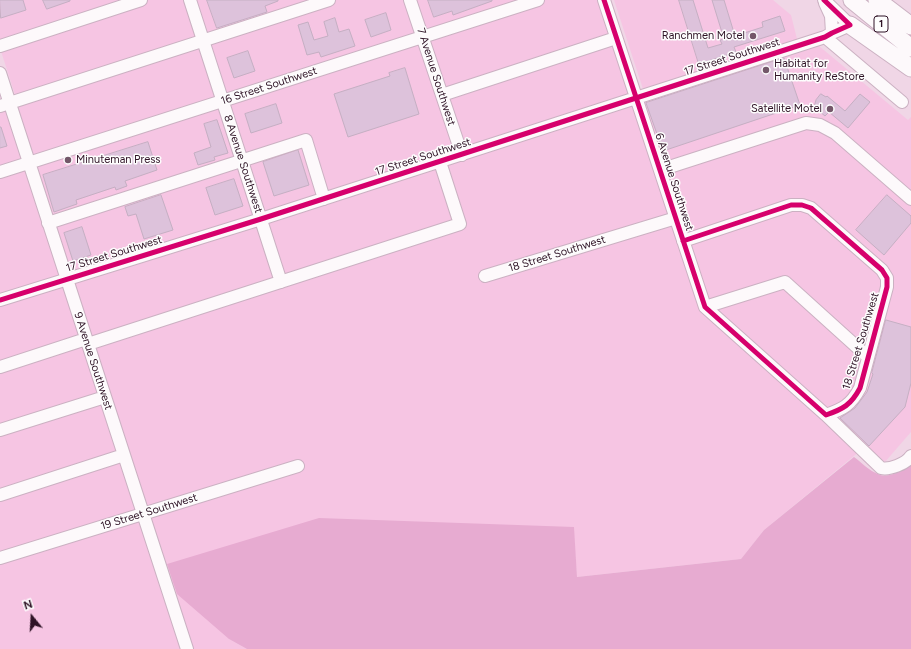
<!DOCTYPE html>
<style>
body{margin:0}
#map{position:relative;width:911px;height:649px;overflow:hidden;background:#f0d6e6;font-family:Figtree,sans-serif}
canvas{display:block}
.north{position:absolute;left:12px;top:597px;width:40px;height:40px;-webkit-text-stroke:3px #fdfdfd;paint-order:stroke;rotate:342deg;font-size:11px;font-weight:700;line-height:16px;text-align:center;color:#2f1326}
.north::after{content:'';display:block;margin:auto;width:14px;height:18px;background:#2f1326;clip-path:polygon(50% 0,100% 100%,50% 72%,0 100%)}
</style>
<div id="map">
<canvas width="911" height="649"></canvas>
<div class="north">N</div>
</div>
<script>
const c = document.querySelector('canvas').getContext('2d');
c.lineJoin = 'round';
function fillPath(path, color) {
  c.fillStyle = color;
  c.fill(path, 'evenodd');
}
function strokePath(path, color, width, dash) {
  c.strokeStyle = color;
  c.lineWidth = width;
  c.lineCap = dash ? 'butt' : 'round';
  c.setLineDash(dash || []);
  c.stroke(path);
}
function label(font, color, halo, rows, align = 'center') {
  c.font = font + ' Figtree,sans-serif';
  c.lineWidth = 3;
  c.setLineDash([]);
  c.textBaseline = 'middle';
  c.strokeStyle = halo;
  c.fillStyle = color;
  for (const [text, x, y, turn = 0] of rows) {
    c.save();
    c.translate(x, y);
    c.rotate((+turn || 0) * Math.PI / 180);
    c.textAlign = isNaN(turn) ? turn : align;
    if (halo) c.strokeText(text, 0, 0);
    c.fillText(text, 0, 0);
    c.restore();
  }
}
const built = new Path2D(`
 M 0,0 L 598,0 L 633,106 L 819,46 L 908,120 L 911,117 L 911,193 L 830,122 L 811,119 L 820,129 L 831,136 L 911,204 L 911,432 L 885,462 L 866,446 L 764,530 L 741,559 L 577,577 L 573,527 L 229,639 L 247,649 L 0,649 L 0,99 L 2,106 L 17,101 L 0,48 Z
 M 614,0 L 773,0 L 791,15 L 797,39 L 643,89 Z`);
const green = new Path2D(`
 M 854,457 C 861,462 869,471 878,474 C 887,479 903,471 911,465 L 911,649 L 247,649 L 229,639 L 177,594 L 167,564 L 319,518 L 574,527 L 577,577 L 741,559 L 764,530 Z`);
const building = new Path2D(`
 M 0,0 L 23,0 L 26,10 L 1,18 Z
 M 43,0 L 70,0 L 70,1 L 47,9 Z
 M 207,0 L 278,0 L 278,1 L 265,6 L 267,12 L 217,28 Z
 M 428,0 L 492,0 L 492,1 L 453,15 L 452,11 L 434,17 Z
 M 679,0 L 693,0 L 708,48 L 722,44 L 720,40 L 724,39 L 712,0 L 724,0 L 735,36 L 763,27 L 762,22 L 780,16 L 785,31 L 734,47 L 736,52 L 699,64 Z
 M 386,13 L 391,30 L 371,37 L 365,20 Z
 M 335,18 L 339,32 L 349,29 L 355,46 L 321,57 L 319,52 L 307,55 L 298,25 L 308,22 L 314,40 L 328,36 L 324,22 Z
 M 248,51 L 255,71 L 234,78 L 227,58 Z
 M 784,58 L 800,105 L 663,151 L 646,103 Z
 M 405,68 L 419,114 L 348,137 L 334,94 L 390,76 L 389,73 Z
 M 821,94 L 826,97 L 827,96 L 845,111 L 860,94 L 870,102 L 848,128 L 829,112 L 825,116 L 814,107 L 816,100 Z
 M 276,104 L 282,123 L 251,133 L 245,114 Z
 M 217,120 L 228,153 L 214,157 L 215,160 L 198,165 L 194,153 L 211,147 L 204,124 Z
 M 0,127 L 1,127 L 7,146 L 0,148 Z
 M 148,142 L 157,170 L 125,181 L 127,186 L 116,190 L 115,187 L 76,200 L 77,204 L 54,212 L 43,175 Z
 M 298,150 L 309,185 L 274,196 L 263,162 Z
 M 234,179 L 243,206 L 215,215 L 206,188 Z
 M 161,195 L 173,230 L 144,239 L 136,214 L 128,216 L 125,207 Z
 M 887,195 L 911,216 L 911,223 L 884,255 L 856,230 Z
 M 82,227 L 91,255 L 73,261 L 64,233 Z
 M 886,320 L 911,327 L 911,383 L 905,407 L 869,446 L 840,418 L 855,408 L 867,392 L 873,374 L 872,373 Z`);
const minor = new Path2D(`
 M 190,0 L 281,282
 M 410,0 L 462,155
 M 604,0 L 705,307 L 826,415 L 881,468 C 889,470 906,464 911,456
 M 825,3 L 831,16 L 832,33
 M 825,37 L 902,102
 M 0,46 L 141,0
 M 0,73 L 187,649
 M 442,95 L 616,38
 M 0,106 L 329,0
 M 660,170 L 806,123 L 820,125 L 835,133 L 911,199
 M 0,172 L 538,0
 M 48,223 L 306,140 L 324,199
 M 683,241 L 791,205 L 802,205 L 811,208 L 882,270 L 887,278 L 887,287 L 860,388 C 851,405 843,409 826,415
 M 485,276 L 676,218
 M 0,300 L 261,219 L 825,37 L 832,33 L 850,25 L 824,0
 M 705,307 L 785,282 L 868,357
 M 88,344 L 460,224 L 440,162
 M 0,367 L 86,339
 M 0,430 L 105,397
 M 0,495 L 124,455
 M 0,558 L 298,466`);
const highway = new Path2D(`
 M 852,0 L 911,48
 M 877,0 L 911,26
 M 850,25 L 911,68`);
const cycleway = new Path2D(`
 M 604,0 L 705,307 L 826,415 C 843,409 851,405 860,388 L 887,287 L 887,278 L 882,270 L 811,208 L 802,205 L 791,205 L 683,241
 M 0,300 L 261,219 L 825,37 L 832,33 L 850,25 L 824,0`);
const markers = [
 [753,36,4,"#735769"],
 [766,70,4,"#735769"],
 [830,109,4,"#735769"],
 [68,160,4,"#735769"]
];
const shields = [
 [881,24,14]
];
const shieldNames = [
 ["1",881,24]
];
const poiNames = [
 ["Ranchmen Motel",745,36],
 ["Habitat for",774,64,"left"],
 ["Humanity ReStore",774,77,"left"],
 ["Satellite Motel",822,109],
 ["Minuteman Press",76,160,"left"]
];
const streetNames = [
 ["17 Street Southwest",732,57,-18],
 ["7 Avenue Southwest",436,77,72],
 ["16 Street Southwest",269,86,-18],
 ["17 Street Southwest",423,157,-18],
 ["8 Avenue Southwest",243,164,72],
 ["6 Avenue Southwest",674,182,72],
 ["17 Street Southwest",114,254,-17],
 ["18 Street Southwest",557,254,-17],
 ["18 Street Southwest",861,341,-73],
 ["9 Avenue Southwest",93,361,72],
 ["19 Street Southwest",149,512,-17]
];
fillPath(built, '#f6c5e3');
fillPath(green, '#e7abd1');
fillPath(building, '#ddc2db');
strokePath(building, '#c5afc3', 1);
strokePath(minor, '#cbb1c2', 14);
strokePath(highway, '#cbb1c2', 19);
strokePath(minor, '#fdf9fb', 12);
strokePath(highway, '#fdf9fb', 17);
strokePath(cycleway, '#d6006c', 5);
for (const [x, y, r, color] of markers) {
  const dot = new Path2D();
  dot.arc(x, y, r, 0, 2 * Math.PI);
  c.fillStyle = color;
  c.fill(dot);
  strokePath(dot, '#fdfdfd', 1.5);
}
for (const [x, y, w] of shields) {
  const box = new Path2D();
  box.roundRect(x - w / 2, y - 8, w, 16, 3);
  c.fillStyle = '#fdfdfd';
  c.fill(box);
  strokePath(box, '#2f1326', 1);
}
label('bold 10px', '#2f1326', null, shieldNames);
label('11px', '#2f1326', '#fdfdfd', poiNames, 'right');
label('11px', '#2f1326', '#fdfdfd', streetNames);
</script>
